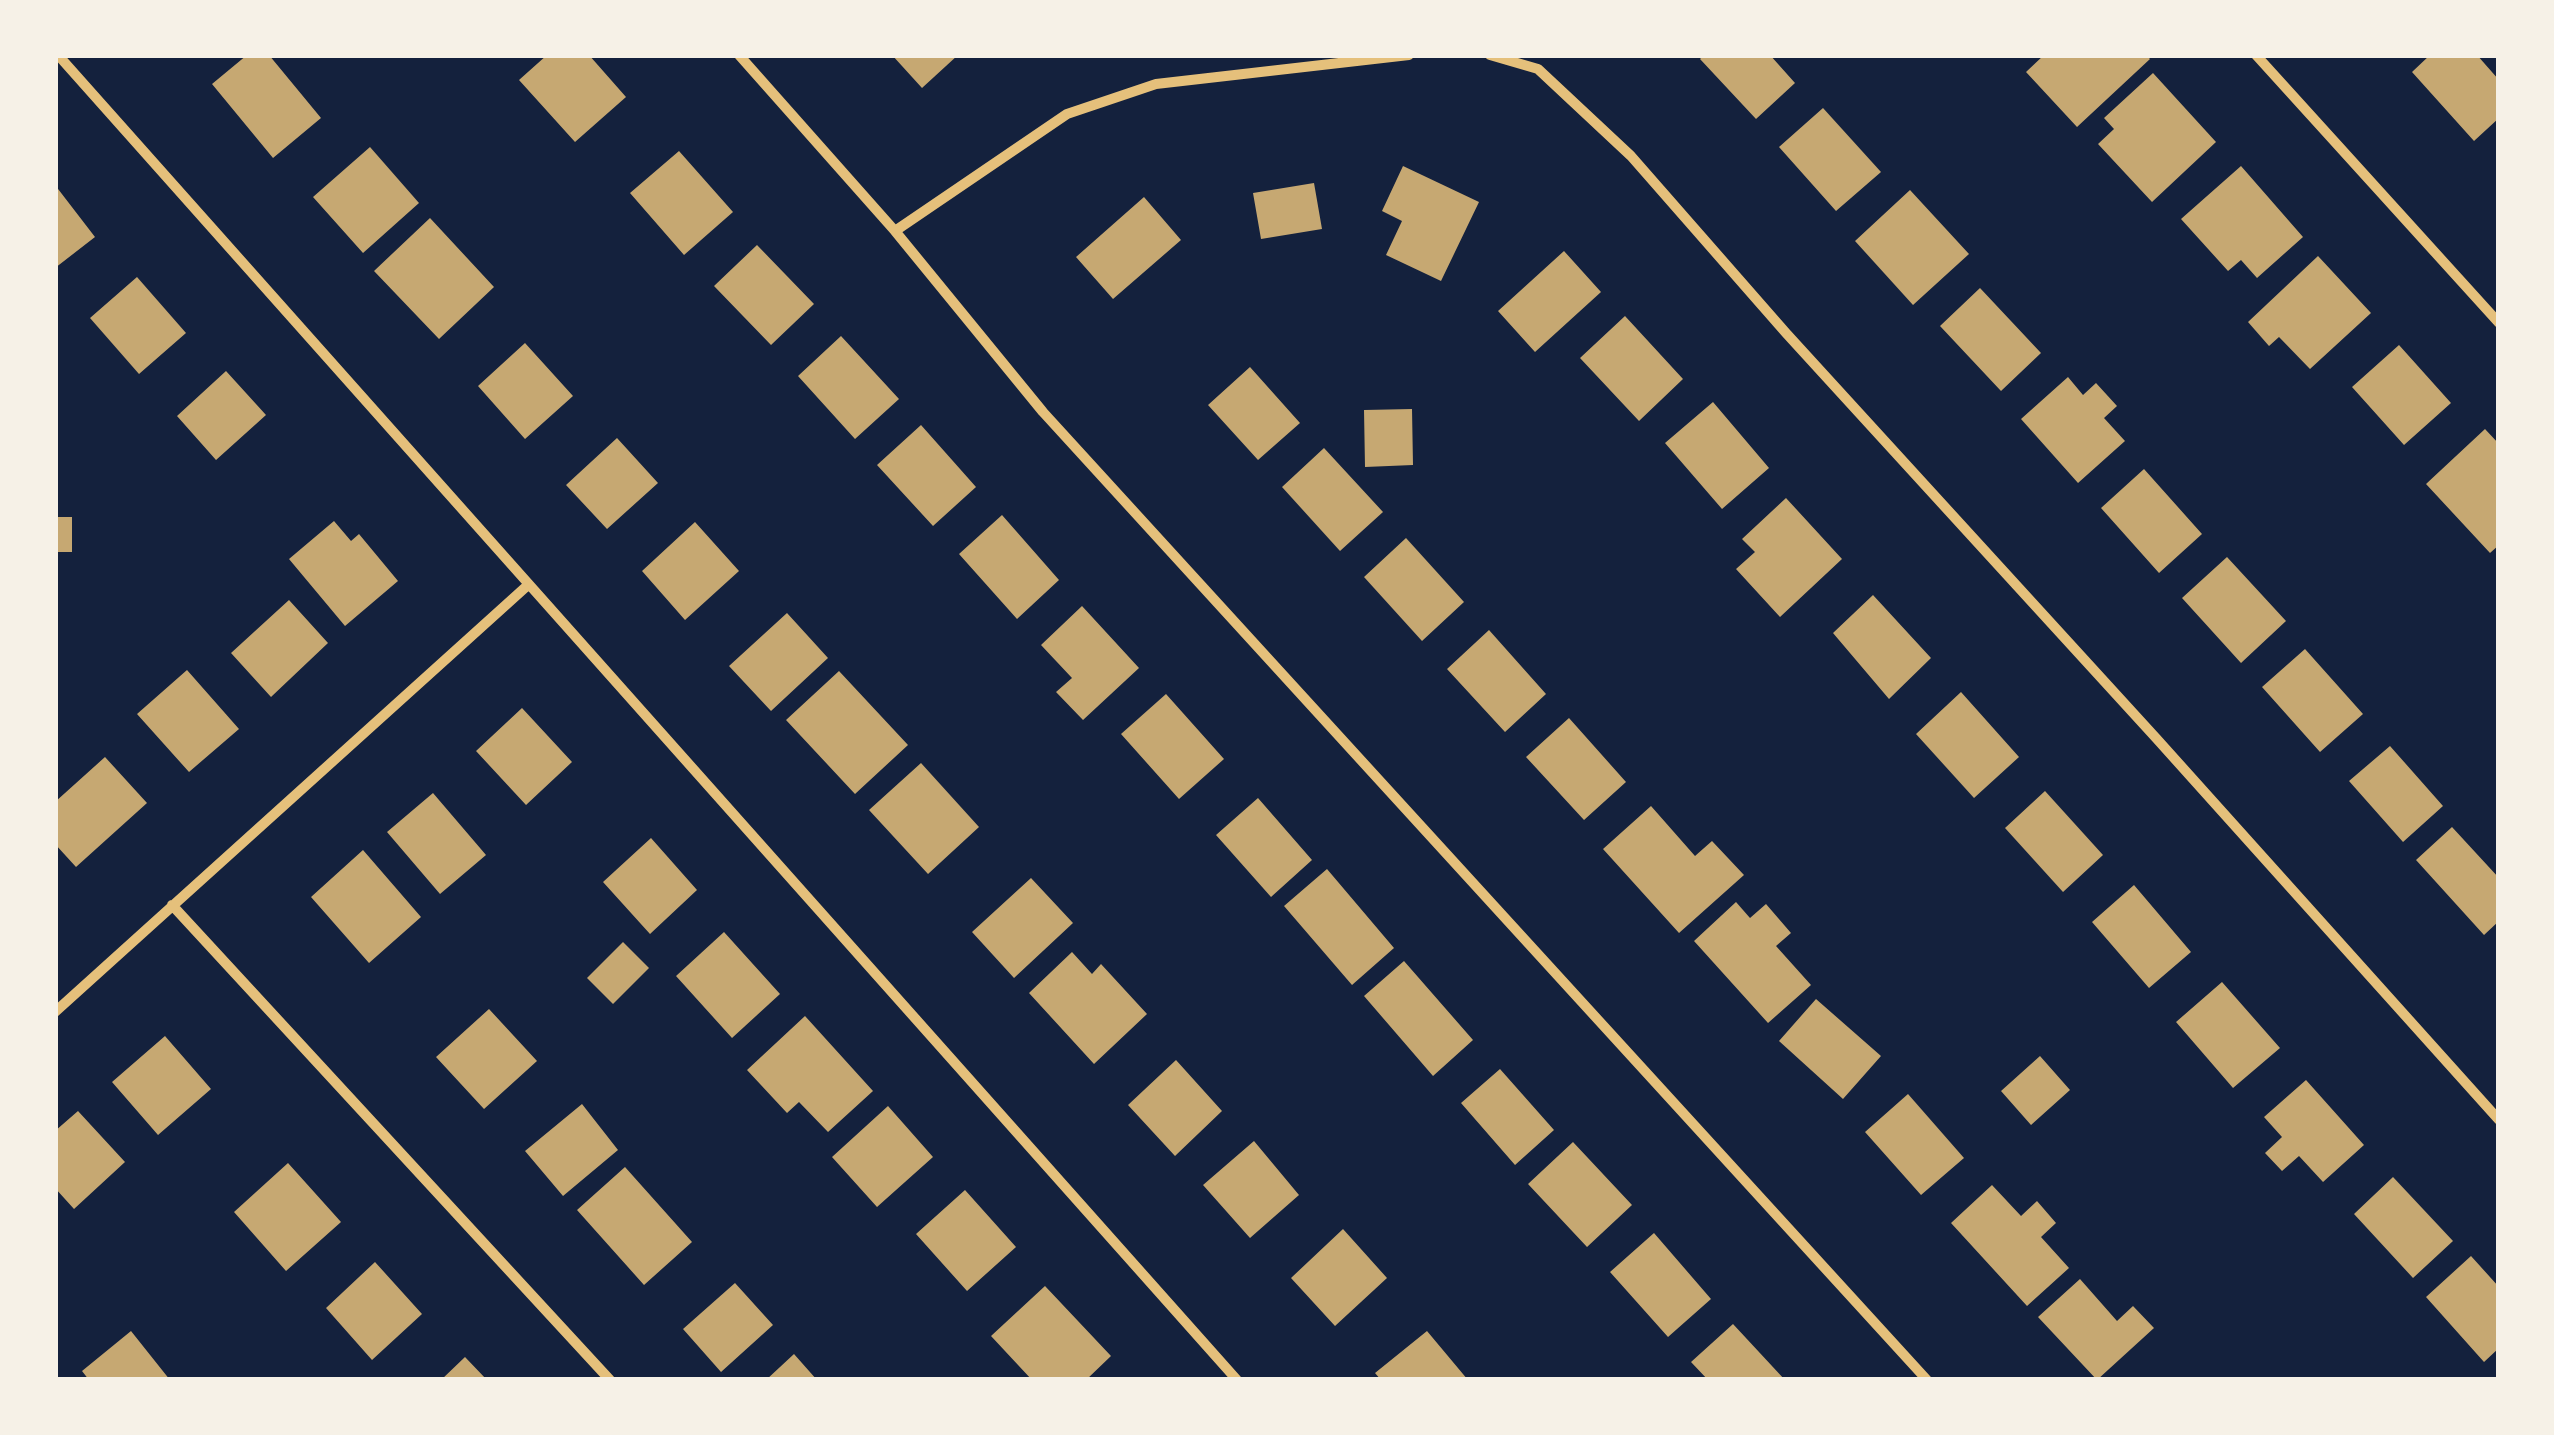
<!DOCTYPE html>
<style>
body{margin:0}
#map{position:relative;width:2554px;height:1435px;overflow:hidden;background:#14213d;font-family:"DM Sans",sans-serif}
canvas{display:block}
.frame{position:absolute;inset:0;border:58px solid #f6f1e7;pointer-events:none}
</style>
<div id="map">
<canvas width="2554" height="1435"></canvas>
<div class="frame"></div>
</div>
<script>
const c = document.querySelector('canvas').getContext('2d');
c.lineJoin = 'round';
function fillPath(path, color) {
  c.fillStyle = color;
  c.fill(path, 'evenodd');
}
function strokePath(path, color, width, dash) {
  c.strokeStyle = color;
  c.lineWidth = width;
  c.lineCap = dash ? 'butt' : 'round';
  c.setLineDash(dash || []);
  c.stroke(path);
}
const building = new Path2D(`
 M 247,55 L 269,55 L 321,118 L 273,158 L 212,84 Z
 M 547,55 L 589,55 L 626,97 L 575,142 L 519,80 Z
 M 892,55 L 958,55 L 922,88 Z
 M 1704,55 L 1770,55 L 1795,83 L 1756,119 L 1700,59 Z
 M 2044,55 L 2146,55 L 2150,59 L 2077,127 L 2026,72 Z
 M 2430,55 L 2477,55 L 2499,80 L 2499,118 L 2474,141 L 2412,72 Z
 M 2153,73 L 2216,142 L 2152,202 L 2098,144 L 2114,129 L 2104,118 Z
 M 1823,108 L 1881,172 L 1836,211 L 1779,147 Z
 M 370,147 L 419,203 L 363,253 L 313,197 Z
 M 679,151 L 733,212 L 684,255 L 630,193 Z
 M 1403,166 L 1479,202 L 1441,281 L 1386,255 L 1402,221 L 1382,211 Z
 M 2241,166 L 2303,237 L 2257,278 L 2241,260 L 2228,271 L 2181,219 Z
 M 1314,183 L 1322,229 L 1261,239 L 1253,193 Z
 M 55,185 L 95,237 L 55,268 Z
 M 1910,190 L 1969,254 L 1913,305 L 1855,241 Z
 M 1144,197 L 1181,240 L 1113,299 L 1076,257 Z
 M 430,218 L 494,287 L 439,339 L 374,271 Z
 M 757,245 L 814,304 L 771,345 L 714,286 Z
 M 1564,251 L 1601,292 L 1535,352 L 1498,311 Z
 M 2318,256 L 2371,313 L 2310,369 L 2279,337 L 2269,346 L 2248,322 Z
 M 137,277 L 186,333 L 139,374 L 90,318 Z
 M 1980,288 L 2041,353 L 2001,391 L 1940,326 Z
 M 1625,316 L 1683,379 L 1639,421 L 1580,358 Z
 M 841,336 L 899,399 L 855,439 L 798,376 Z
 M 525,343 L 573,396 L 525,439 L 478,386 Z
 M 2399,345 L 2451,403 L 2404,445 L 2352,387 Z
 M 1250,367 L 1300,423 L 1258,460 L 1208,405 Z
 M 226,371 L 266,415 L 216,460 L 177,416 Z
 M 2068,377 L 2083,395 L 2096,383 L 2117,406 L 2104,418 L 2125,441 L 2078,483 L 2021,419 Z
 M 1713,402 L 1769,468 L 1722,509 L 1665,443 Z
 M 1412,409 L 1413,465 L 1365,467 L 1364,410 Z
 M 921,425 L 976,487 L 933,526 L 877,465 Z
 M 2485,429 L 2499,444 L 2499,545 L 2490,553 L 2426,484 Z
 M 617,438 L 658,483 L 607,529 L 566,485 Z
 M 1324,448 L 1383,512 L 1340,551 L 1282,487 Z
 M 2144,469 L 2202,534 L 2159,573 L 2101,508 Z
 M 1786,498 L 1842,559 L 1780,617 L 1736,569 L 1755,552 L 1742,539 Z
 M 1002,515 L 1059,580 L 1017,619 L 959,554 Z
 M 55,517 L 72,517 L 72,552 L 55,552 Z
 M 334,521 L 351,541 L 359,534 L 398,581 L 345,626 L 289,559 Z
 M 695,522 L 739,571 L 685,620 L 642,571 Z
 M 1406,538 L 1464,602 L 1422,641 L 1364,577 Z
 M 2227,557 L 2286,621 L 2241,663 L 2182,598 Z
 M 1873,595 L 1931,658 L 1889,699 L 1833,633 Z
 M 289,600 L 328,643 L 271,697 L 231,653 Z
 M 1082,606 L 1139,668 L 1083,720 L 1056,692 L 1072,678 L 1041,645 Z
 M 787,613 L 828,658 L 771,711 L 729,666 Z
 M 1489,630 L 1546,694 L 1505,732 L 1447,669 Z
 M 2305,649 L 2363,714 L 2320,752 L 2262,687 Z
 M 187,670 L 239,729 L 189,772 L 137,714 Z
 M 839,671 L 908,745 L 855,794 L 786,720 Z
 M 1961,692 L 2019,757 L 1974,798 L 1916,734 Z
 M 1166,694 L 1224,759 L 1179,799 L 1121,734 Z
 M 522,708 L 572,762 L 526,805 L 476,751 Z
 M 1569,718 L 1626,782 L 1584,820 L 1526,757 Z
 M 2390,746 L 2443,806 L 2403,842 L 2349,781 Z
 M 105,757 L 147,803 L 76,867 L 55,844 L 55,802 Z
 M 921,763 L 979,827 L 928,874 L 869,810 Z
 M 2045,791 L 2103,855 L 2063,892 L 2005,828 Z
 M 433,793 L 486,855 L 440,894 L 387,832 Z
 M 1258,798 L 1312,860 L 1271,897 L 1216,835 Z
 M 1651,806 L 1695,856 L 1712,841 L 1744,875 L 1679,933 L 1603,849 Z
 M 2452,827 L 2499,878 L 2499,921 L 2484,935 L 2416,860 Z
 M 651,838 L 697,890 L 650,934 L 603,882 Z
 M 363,850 L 421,917 L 369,963 L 311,897 Z
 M 1327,869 L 1394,948 L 1352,985 L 1284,906 Z
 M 1031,878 L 1073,923 L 1014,978 L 972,932 Z
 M 2134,885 L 2191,952 L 2149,988 L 2092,922 Z
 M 1736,902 L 1750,918 L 1766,904 L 1791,933 L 1776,946 L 1811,985 L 1768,1023 L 1694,941 Z
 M 724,932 L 780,994 L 732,1038 L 676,976 Z
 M 623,942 L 649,968 L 613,1004 L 587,978 Z
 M 1072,952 L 1092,974 L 1101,964 L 1147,1014 L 1094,1064 L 1029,993 Z
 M 1404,961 L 1473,1040 L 1433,1076 L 1364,996 Z
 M 2222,982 L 2280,1048 L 2233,1088 L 2176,1022 Z
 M 1816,999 L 1881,1056 L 1843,1099 L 1779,1041 Z
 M 489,1009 L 537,1061 L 484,1109 L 436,1057 Z
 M 805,1016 L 873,1091 L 828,1132 L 799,1102 L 787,1113 L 747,1070 Z
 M 165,1036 L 211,1089 L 158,1135 L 112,1082 Z
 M 2040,1056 L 2070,1090 L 2031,1125 L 2001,1091 Z
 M 1176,1060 L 1222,1111 L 1175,1156 L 1128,1105 Z
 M 1500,1069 L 1554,1130 L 1515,1165 L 1461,1103 Z
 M 2306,1080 L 2364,1145 L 2323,1182 L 2299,1156 L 2282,1171 L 2265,1153 L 2282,1137 L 2264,1117 Z
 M 1908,1094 L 1964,1158 L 1921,1195 L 1865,1132 Z
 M 582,1104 L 618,1150 L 563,1196 L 525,1151 Z
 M 888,1106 L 933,1157 L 877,1207 L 832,1157 Z
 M 78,1111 L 125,1162 L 74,1209 L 55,1188 L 55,1131 Z
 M 1254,1141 L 1299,1195 L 1250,1238 L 1203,1185 Z
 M 1573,1142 L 1632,1205 L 1587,1247 L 1528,1184 Z
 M 288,1163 L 341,1222 L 286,1271 L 234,1212 Z
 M 625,1167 L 692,1242 L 644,1285 L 577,1210 Z
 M 2393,1177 L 2453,1241 L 2413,1278 L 2354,1214 Z
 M 1992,1185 L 2021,1216 L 2037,1201 L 2056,1223 L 2041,1237 L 2069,1268 L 2027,1306 L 1951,1223 Z
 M 965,1190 L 1016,1247 L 967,1291 L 916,1234 Z
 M 1343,1229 L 1387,1278 L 1335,1326 L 1291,1278 Z
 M 1654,1233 L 1711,1299 L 1668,1337 L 1610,1272 Z
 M 2471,1256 L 2499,1287 L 2499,1348 L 2484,1362 L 2426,1297 Z
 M 375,1262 L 422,1314 L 372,1360 L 326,1308 Z
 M 2080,1279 L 2117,1321 L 2133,1306 L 2154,1328 L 2097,1380 L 2038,1317 Z
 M 735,1283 L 773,1325 L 721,1372 L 683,1329 Z
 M 1045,1286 L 1111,1356 L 1086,1380 L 1032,1380 L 991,1336 Z
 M 1733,1324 L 1785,1380 L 1708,1380 L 1691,1362 Z
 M 131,1331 L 170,1380 L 89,1380 L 82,1371 Z
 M 1427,1331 L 1468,1380 L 1381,1380 L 1375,1373 Z
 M 794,1354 L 817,1380 L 766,1380 Z
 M 465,1357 L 487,1380 L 441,1380 Z`);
const minor = new Path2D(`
 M 58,55 L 1237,1380
 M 739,55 L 895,231 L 1043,412 L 1927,1380
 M 1490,55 L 1538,69 L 1631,156 L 1786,333 L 2156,738 L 2499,1120
 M 2256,55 L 2499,323
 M 895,231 L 1067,114 L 1156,84 L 1409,55
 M 172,905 L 610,1380
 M 55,1012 L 528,585`);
fillPath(building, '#c6a872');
strokePath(minor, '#e5c07b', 10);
</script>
